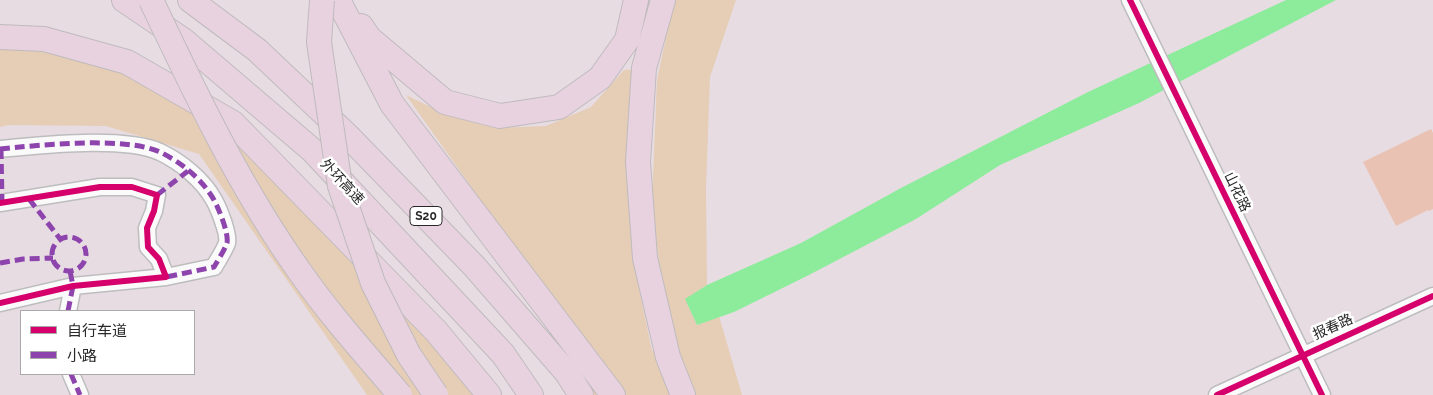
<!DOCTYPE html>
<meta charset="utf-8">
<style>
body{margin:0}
#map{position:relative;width:1433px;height:395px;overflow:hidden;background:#e7dce2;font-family:Raleway,"Noto Sans SC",sans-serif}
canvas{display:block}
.legend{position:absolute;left:20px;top:310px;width:175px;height:65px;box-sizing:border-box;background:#fff;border:1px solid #a9a9a9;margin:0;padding:6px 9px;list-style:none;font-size:15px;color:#282828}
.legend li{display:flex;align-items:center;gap:10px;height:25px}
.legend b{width:25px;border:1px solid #a9a9a9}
</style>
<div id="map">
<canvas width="1433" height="395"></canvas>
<ul class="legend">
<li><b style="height:6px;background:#d6006c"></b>自行车道</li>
<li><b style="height:6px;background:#8e44ad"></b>小路</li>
</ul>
</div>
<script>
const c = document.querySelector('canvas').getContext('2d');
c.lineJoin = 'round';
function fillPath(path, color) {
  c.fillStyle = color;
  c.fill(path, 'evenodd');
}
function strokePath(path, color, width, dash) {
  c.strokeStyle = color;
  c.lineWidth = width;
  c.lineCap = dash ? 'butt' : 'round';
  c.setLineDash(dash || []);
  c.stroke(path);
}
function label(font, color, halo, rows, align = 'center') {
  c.font = font + ' Raleway,"Noto Sans SC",sans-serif';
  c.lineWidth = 5;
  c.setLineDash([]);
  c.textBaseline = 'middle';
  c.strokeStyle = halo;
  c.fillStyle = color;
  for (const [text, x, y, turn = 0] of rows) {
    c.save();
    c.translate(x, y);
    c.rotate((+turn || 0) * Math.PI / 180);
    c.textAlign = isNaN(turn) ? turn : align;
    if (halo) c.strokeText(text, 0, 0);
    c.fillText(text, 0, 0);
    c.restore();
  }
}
const green = new Path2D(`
 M 674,0 L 736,0 L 710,77 L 706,187 L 707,285 L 686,300 L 697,325 L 719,316 L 742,395 L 569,395 L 609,373 L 479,198 L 406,95 L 447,115 L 495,128 L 546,126 L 591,107 L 624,70 L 638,69 L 628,167 L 636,274 L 652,351 L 675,338 L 663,298 L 652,202 L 657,80 Z
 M 0,45 L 90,60 L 155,85 L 249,149 L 416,321 L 475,395 L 367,395 L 199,154 L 106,126 L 9,125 L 0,127 Z`);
const pitch = new Path2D(`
 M 1431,129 L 1433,133 L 1433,209 L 1429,211 L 1428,210 L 1396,226 L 1363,162 Z`);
const water = new Path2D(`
 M 1286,0 L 1336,0 L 1139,103 L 1000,165 L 916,219 L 807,276 L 734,312 L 697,325 L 685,299 L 707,285 L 801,243 L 901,188 L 1088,92 Z`);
const minor = new Path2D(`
 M 1130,0 L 1322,395
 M 0,149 C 40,145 124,136 160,152 C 181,162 203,180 214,200 C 219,209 229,234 227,243 C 224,251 218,260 214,267 L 166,277
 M 0,203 L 100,187 L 132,187 L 157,195 L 154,211 L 147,228 L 148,247 L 159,259 L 166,277 L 73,286 L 0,303
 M 68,311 L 73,286
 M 71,374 L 80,395
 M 1217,395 L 1433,296`);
const highway = new Path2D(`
 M 124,0 L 183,40 L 312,150 L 503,354 L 531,395
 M 190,0 L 257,50 L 350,138 L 474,266 L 567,373 L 581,395
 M 338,0 L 392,104 L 613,395
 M 663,0 L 644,68 L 638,162 L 645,258 L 668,357 L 683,395
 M 361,26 L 369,38 L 445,102 L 500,116 L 559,107 L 600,78 L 627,40 L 636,0
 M 0,37 L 44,39 L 127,62 L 233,123 L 436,331 L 489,395`);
const highwayBridge = new Path2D(`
 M 151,0 C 195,93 240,188 300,272 C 330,315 366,355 400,395
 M 322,0 L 319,42 L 340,186 L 373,283 L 409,355 L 436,395`);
const quiet = new Path2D(`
 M 0,149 C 40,145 124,136 160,152 C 181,162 203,180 214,200 C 219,209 229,234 227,243 C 224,251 218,260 214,267 L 166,277
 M 1,149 L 2,202
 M 157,195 L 188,171
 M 29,199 L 61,240
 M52 254a17 17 0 1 1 34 0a17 17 0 1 1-34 0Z
 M 0,263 L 23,259 L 53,258
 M 68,311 L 73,286 L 70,271
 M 71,374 L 80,395`);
const cycleway = new Path2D(`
 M 1130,0 L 1322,395
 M 0,203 L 100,187 L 132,187 L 157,195 L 154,211 L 147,228 L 148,247 L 159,259 L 166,277 L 73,286 L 0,303
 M 1217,395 L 1433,296`);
const shields = [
 [426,216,32]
];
const shieldNames = [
 ["S20",426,216]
];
const streetNames = [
 ["外环高速",342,182,47],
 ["山花路",1237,192,64],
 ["报春路",1333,327,-24]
];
fillPath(green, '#e6cdb6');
fillPath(pitch, '#eac2b3');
fillPath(water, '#8dec9c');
strokePath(minor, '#bebdbe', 19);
strokePath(highway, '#bfbbbd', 26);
strokePath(minor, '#fbfafb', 16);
strokePath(highway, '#e8d2e0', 24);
strokePath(highwayBridge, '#bfbbbd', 26, []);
strokePath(highwayBridge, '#e8d2e0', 24);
strokePath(quiet, '#8e44ad', 5, [10, 5]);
strokePath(cycleway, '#d6006c', 6);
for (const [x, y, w] of shields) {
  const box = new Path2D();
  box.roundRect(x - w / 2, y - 9.5, w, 19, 4);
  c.fillStyle = '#fff';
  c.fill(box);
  strokePath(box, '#282828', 1);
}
label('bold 12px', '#282828', null, shieldNames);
label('14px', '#282828', '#fff', streetNames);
</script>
